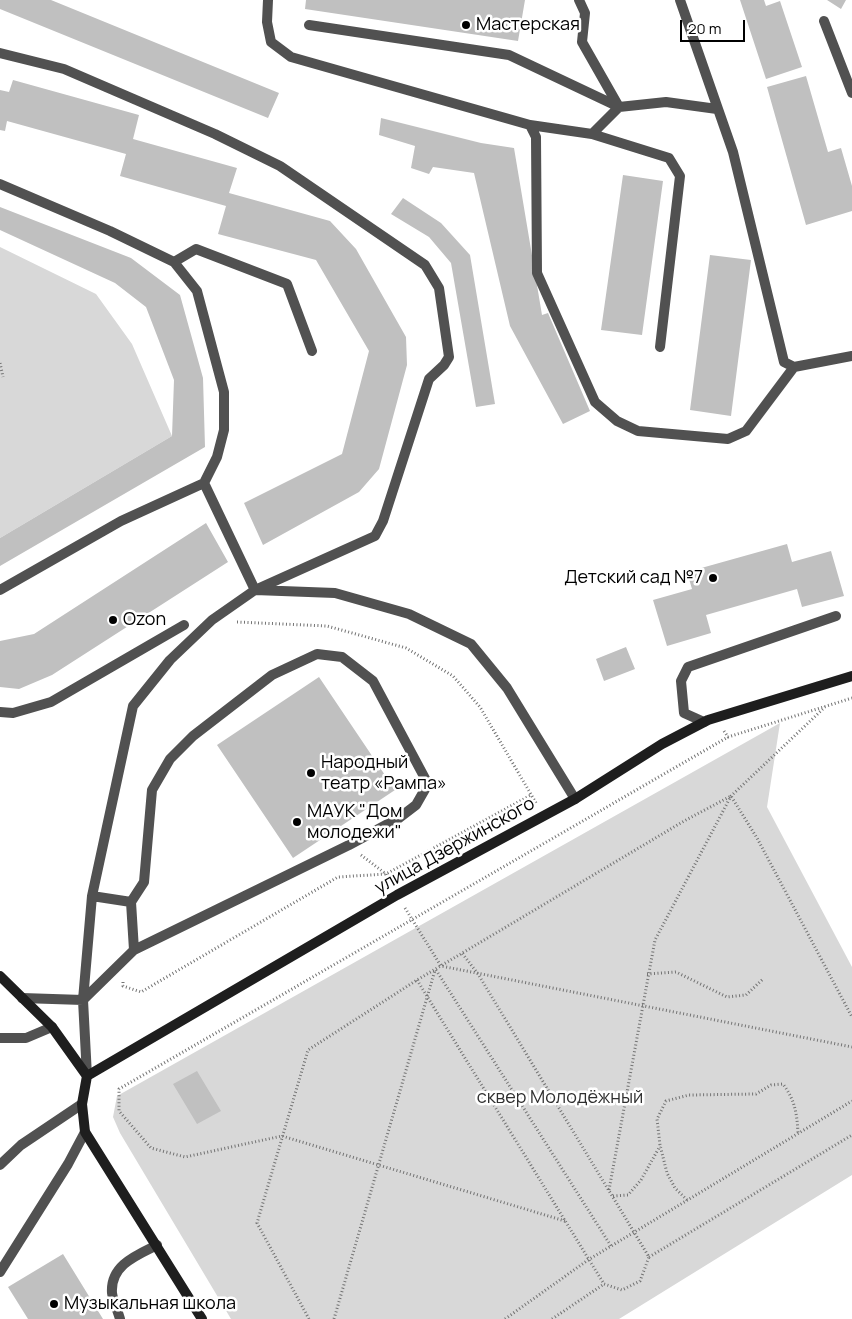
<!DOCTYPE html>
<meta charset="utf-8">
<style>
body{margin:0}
#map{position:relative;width:852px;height:1319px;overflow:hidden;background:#fff;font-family:Manrope,sans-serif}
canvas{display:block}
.scale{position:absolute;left:680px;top:20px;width:65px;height:22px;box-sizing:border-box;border:2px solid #000;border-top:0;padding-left:6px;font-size:15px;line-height:18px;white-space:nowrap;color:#000;-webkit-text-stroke:4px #fff;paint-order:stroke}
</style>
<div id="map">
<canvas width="852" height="1319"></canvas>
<div class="scale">20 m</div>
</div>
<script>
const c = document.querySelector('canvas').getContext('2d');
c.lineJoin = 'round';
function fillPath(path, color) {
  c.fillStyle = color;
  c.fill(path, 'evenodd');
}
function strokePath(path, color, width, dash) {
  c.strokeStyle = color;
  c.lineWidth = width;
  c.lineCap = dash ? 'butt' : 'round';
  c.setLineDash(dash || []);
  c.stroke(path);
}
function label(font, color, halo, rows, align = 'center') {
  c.font = font + ' Manrope,sans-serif';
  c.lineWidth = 5;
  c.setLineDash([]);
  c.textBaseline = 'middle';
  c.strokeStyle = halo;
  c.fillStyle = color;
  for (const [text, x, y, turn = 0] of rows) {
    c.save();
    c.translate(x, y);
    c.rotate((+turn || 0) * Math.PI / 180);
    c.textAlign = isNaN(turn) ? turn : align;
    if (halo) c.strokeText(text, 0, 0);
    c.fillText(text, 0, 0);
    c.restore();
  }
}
const green = new Path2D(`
 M 0,247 L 96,294 L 132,344 L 172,436 L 0,538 Z
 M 780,723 L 767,807 L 852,967 L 852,1175 L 619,1319 L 231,1319 L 120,1133 L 113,1117 L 117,1096 Z`);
const building = new Path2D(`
 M 0,0 L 51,0 L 279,93 L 268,118 L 0,9 Z
 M 306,0 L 525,0 L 518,41 L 305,9 Z
 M 740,0 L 764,0 L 766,6 L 780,1 L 802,67 L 766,79 Z
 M 827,0 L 846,0 L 841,9 Z
 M 806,76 L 828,152 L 841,148 L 852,186 L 852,211 L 806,225 L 767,87 Z
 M 13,80 L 139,115 L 133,139 L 237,168 L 229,193 L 330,221 L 356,249 L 406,337 L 407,365 L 379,469 L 359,492 L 263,545 L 244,503 L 342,454 L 369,351 L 316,260 L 218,234 L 226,206 L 120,176 L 126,154 L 7,121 L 5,131 L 0,130 L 0,90 L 9,92 Z
 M 381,118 L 481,143 L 514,148 L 542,315 L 548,313 L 590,411 L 563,424 L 510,326 L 474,173 L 433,167 L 429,174 L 411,168 L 415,146 L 379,135 Z
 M 623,175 L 663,181 L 642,335 L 601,330 Z
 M 403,198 L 441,223 L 470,255 L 495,404 L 476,407 L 451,263 L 429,237 L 391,214 Z
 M 0,207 L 131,258 L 180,295 L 203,378 L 205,447 L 0,566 L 0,538 L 172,436 L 174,380 L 146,307 L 115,283 L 0,230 Z
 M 710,255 L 751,260 L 731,416 L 690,410 Z
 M 206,523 L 228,562 L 52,675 L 19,689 L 0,687 L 0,641 L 34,634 Z
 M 787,544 L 792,562 L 831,551 L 844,596 L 802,607 L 797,589 L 706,615 L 711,633 L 667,646 L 653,600 L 692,589 L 687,572 Z
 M 626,647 L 635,669 L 604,681 L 596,659 Z
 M 319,677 L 395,790 L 293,858 L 217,745 Z
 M 197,1071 L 221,1111 L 197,1124 L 173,1084 Z
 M 63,1254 L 103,1319 L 28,1319 L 8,1287 Z`);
const path = new Path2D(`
 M 0,363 L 3,377
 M 237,622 L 327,626 L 406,648 L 453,676 L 480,707 L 536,803
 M 724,731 L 728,737 L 852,698
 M 361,855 L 386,874 L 389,881
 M 405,908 L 441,966 L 852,1047
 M 436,970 L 611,1246
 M 647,974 L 676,972 L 727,997 L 746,995 L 763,979
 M 417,980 L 604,1284 L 622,1290 L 640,1281 L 649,1257 L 478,974 L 462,953
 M 123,982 L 123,986 L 141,992 L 338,877 L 386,874 L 531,795
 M 609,1190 L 655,940 L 731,796 L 825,707
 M 613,1196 L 628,1195 L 641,1180 L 660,1146
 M 687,1200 L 675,1188 L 667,1173 L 660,1145 L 657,1119 L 666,1101 L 689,1095 L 756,1094 L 771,1085 L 783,1084 C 795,1100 797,1114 798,1133
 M 565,1221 L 282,1136 L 185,1157 L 151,1148 L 119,1111 L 119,1089 L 728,737
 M 649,1257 L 852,1135
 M 309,1319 L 257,1223 L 308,1050 L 417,980 L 684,821 L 731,796 L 757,838 L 852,1017
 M 334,1319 L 435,970
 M 505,1319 L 588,1260 L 852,1101
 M 552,1319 L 604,1284`);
const lane = new Path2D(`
 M 268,0 L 267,22 L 271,42 L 291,57 L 530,125 L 536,137 L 537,273 L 595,402 L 617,421 L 638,431 L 728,439 L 746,431 L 794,367
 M 579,0 L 585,13 L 582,42 L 619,107 L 592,134
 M 680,0 L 733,152 L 784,362 L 794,367 L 852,356
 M 824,21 L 852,93
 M 309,25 L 509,55 L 619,107 L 666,102 L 717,109
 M 0,53 L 64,69 L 215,134 L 280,166 L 425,265 L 439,288 L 449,357 L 444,365 L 429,379 L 383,521 L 375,536 L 255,590 L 212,620 L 170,660 L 133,706 L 92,896 L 83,1000 L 87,1076
 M 530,125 L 592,134 L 669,158 L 680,176 L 660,347
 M 0,184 L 110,231 L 174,262 L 197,291 L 224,392 L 224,430 L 217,457 L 204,483 L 121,521 L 0,590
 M 174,262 L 196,249 L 287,284 L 312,351
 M 204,483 L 255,590 L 335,593 L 409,614 L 471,644 L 507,688 L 575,799
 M 0,712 L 13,713 L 51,702 L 184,625
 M 704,722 L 684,713 L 681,681 L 688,667 L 836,616
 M 131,902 L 134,950
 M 22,998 L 83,1000 L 134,950 L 349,845 L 399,818 L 416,805 L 428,784 L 373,681 L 342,657 L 317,654 L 272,675 L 193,736 L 170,759 L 152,790 L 144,882 L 131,902 L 92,896
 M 0,1272 L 68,1164 L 85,1132
 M 120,1319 C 118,1311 113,1301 112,1293 C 110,1265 137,1255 157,1245`);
const street = new Path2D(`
 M 0,1038 L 26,1038 L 52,1027
 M 0,1165 L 21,1145 L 82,1104`);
const secondary = new Path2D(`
 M 0,976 L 52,1027 L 87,1076
 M 87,1076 L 397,895 L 575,799 L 662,744 L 708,720 L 852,676
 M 87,1076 L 82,1104 L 85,1132 L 202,1319`);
const markers = [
 [466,25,5,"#000"],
 [713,578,5,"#000"],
 [113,620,5,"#000"],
 [311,773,5,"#000"],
 [297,822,5,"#000"],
 [54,1304,5,"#000"]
];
const poiNames = [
 ["Мастерская",476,25],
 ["Детский сад №7",703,578,"right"],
 ["Ozon",123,620],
 ["Народный",321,763],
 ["театр «Рампа»",321,784],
 ["МАУК \"Дом",307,812],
 ["молодежи\"",307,833],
 ["Музыкальная школа",64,1304]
];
const streetNames = [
 ["улица Дзержинского",455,846,-29]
];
const parkNames = [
 ["сквер Молодёжный",560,1098]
];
fillPath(green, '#d8d8d8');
fillPath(building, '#c0c0c0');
strokePath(path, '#737373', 3, [1, 2.5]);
strokePath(lane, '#515151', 10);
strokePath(street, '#515151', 10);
strokePath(secondary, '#1e1e1e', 10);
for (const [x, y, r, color] of markers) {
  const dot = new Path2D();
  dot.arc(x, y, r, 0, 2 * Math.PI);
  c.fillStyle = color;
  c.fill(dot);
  strokePath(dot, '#fff', 2);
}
label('18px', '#000', '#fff', poiNames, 'left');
label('18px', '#000', '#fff', streetNames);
label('18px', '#2f2f2f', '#fff', parkNames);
</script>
